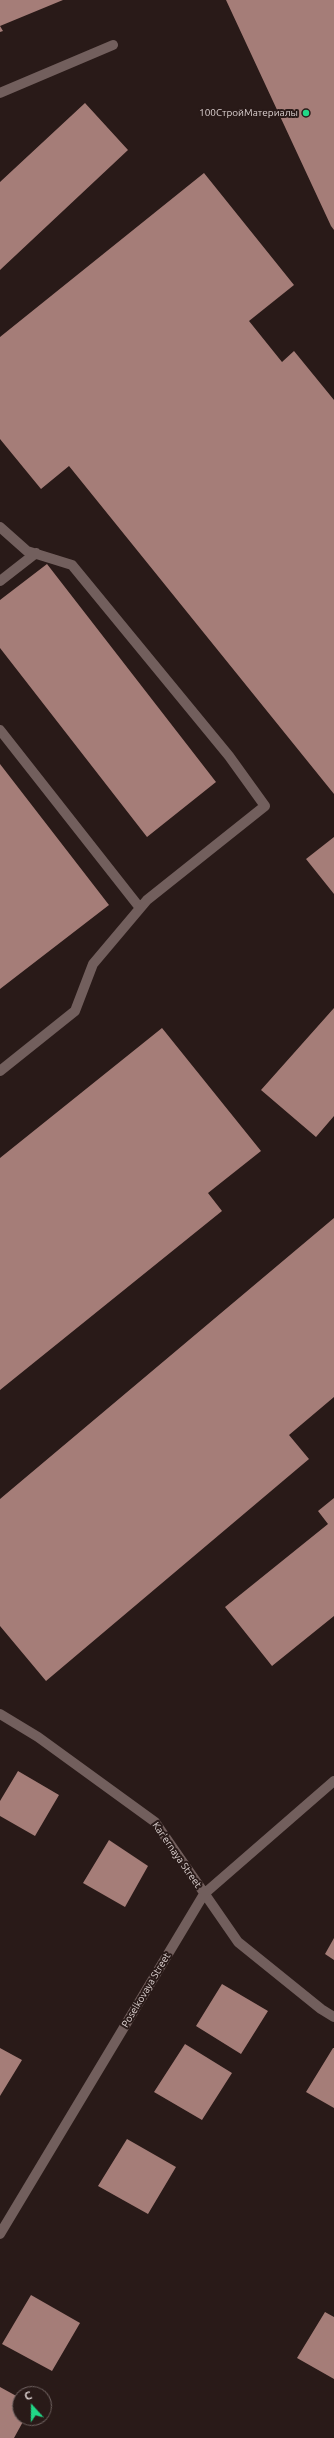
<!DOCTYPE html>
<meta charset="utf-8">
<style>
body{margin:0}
#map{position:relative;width:334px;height:2438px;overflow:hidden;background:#291a18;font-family:Ubuntu,sans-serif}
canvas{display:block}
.north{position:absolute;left:12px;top:2386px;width:40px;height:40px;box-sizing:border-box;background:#291a18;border:1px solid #716462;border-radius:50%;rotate:339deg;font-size:11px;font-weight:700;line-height:16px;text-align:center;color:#ddd2d1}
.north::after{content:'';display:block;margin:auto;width:14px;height:18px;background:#21d887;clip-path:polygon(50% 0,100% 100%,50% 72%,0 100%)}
</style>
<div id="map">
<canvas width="334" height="2438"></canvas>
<div class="north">С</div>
</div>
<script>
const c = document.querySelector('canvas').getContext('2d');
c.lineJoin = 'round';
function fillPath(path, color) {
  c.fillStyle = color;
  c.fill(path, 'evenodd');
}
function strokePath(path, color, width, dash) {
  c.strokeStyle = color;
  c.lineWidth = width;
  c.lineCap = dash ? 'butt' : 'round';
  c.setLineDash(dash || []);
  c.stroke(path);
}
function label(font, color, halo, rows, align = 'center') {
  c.font = font + ' Ubuntu,sans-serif';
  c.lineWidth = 4;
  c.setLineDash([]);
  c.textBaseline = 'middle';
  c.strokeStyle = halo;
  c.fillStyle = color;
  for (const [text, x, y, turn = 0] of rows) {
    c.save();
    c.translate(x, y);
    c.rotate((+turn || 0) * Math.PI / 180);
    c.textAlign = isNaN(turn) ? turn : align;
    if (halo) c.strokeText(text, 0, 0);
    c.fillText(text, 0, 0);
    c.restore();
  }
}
const building = new Path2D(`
 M 0,0 L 63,0 L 0,26 L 3,31 L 0,32 Z
 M 226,0 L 334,0 L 334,230 L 331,226 Z
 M 85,103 L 128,150 L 0,270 L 0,182 Z
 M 204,173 L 294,285 L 249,321 L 282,362 L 294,351 L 334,400 L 334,794 L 69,466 L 41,489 L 0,439 L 0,337 Z
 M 47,564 L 216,782 L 147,837 L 0,648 L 0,600 Z
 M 0,764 L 109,905 L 0,989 Z
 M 334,837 L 334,894 L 306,859 Z
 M 334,1008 L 334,1116 L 316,1137 L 261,1090 Z
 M 162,1028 L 261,1151 L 208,1193 L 222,1211 L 0,1390 L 0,1158 Z
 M 334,1218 L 334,1397 L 289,1435 L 309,1459 L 46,1681 L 0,1626 L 0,1499 Z
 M 334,1498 L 334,1616 L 272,1666 L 225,1607 L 328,1524 L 318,1511 Z
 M 18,1771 L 59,1795 L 35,1836 L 0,1816 L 0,1801 Z
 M 109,1840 L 148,1866 L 125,1907 L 83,1883 Z
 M 334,1938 L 334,1960 L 325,1954 Z
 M 222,1984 L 268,2011 L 241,2054 L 196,2026 Z
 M 185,2044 L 232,2073 L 202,2120 L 154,2092 Z
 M 0,2048 L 22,2060 L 0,2096 Z
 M 333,2048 L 334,2048 L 334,2108 L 306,2092 Z
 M 127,2139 L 176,2167 L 148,2214 L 98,2186 Z
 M 31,2295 L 80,2323 L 52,2371 L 2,2344 Z
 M 325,2312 L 334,2317 L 334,2379 L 297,2358 Z
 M 0,2387 L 20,2398 L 20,2418 L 25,2418 L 14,2438 L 0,2438 Z`);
const service = new Path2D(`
 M 0,93 L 113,45
 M 0,527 L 27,551 L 72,565 L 229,756 L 265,806 L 147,900 L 93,964 L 75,1011 L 0,1071
 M 0,581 L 36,553
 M 0,730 L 140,908`);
const minor = new Path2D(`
 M 0,1714 L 38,1737 L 155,1822 L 238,1942 L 321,2009 L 334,2017
 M 0,2234 L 204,1894 L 334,1781`);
const markers = [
 [306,113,4,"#21d887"]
];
const poiNames = [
 ["100СтройМатериалы",298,113]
];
const streetNames = [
 ["Kar'ernaya Street",177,1855,55],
 ["Poselkovaya Street",146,1990,-59]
];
fillPath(building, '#a57d78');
strokePath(service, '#725f5d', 10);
strokePath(minor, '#725f5d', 10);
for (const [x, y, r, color] of markers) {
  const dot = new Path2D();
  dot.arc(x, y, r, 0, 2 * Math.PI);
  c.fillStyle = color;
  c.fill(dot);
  strokePath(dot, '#291a18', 1.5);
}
label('10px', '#ddd2d1', '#291a18', poiNames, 'right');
label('10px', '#ddd2d1', '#291a18', streetNames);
</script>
